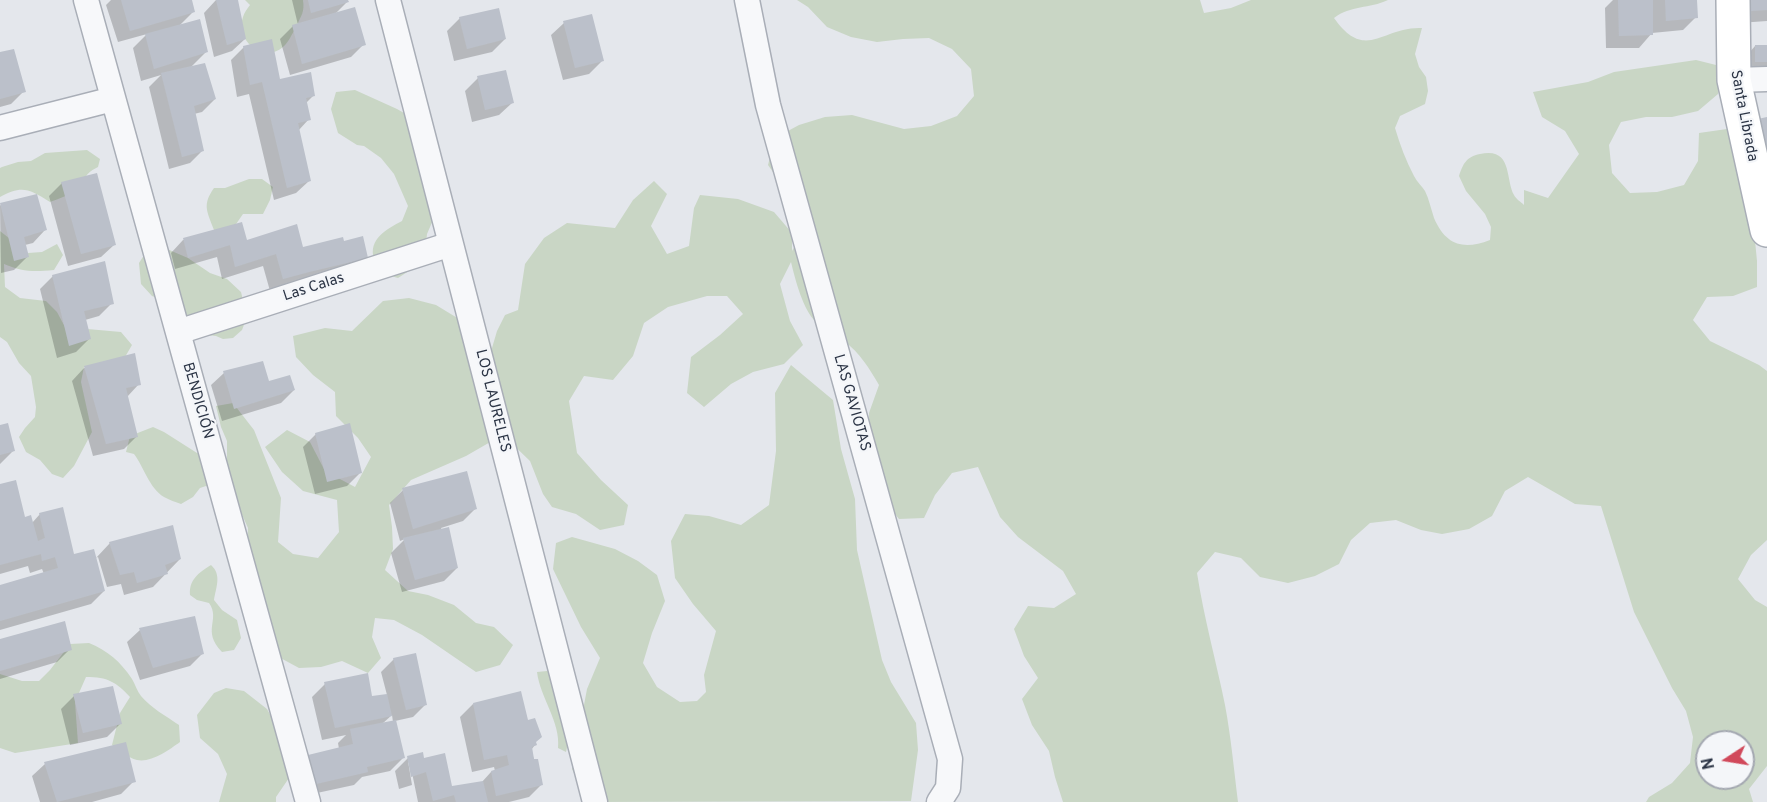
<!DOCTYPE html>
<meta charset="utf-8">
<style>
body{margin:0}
#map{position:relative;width:1767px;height:802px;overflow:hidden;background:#e4e7ec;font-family:Overpass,sans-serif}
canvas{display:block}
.north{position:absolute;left:1695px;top:730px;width:60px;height:60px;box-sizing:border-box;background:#f4f6f9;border:2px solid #a4a8b1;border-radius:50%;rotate:258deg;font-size:16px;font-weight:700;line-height:24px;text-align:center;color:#2b3445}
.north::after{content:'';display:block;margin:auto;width:21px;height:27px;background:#d1495b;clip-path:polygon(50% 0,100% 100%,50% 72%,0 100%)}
</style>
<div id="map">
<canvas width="1767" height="802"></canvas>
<div class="north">N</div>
</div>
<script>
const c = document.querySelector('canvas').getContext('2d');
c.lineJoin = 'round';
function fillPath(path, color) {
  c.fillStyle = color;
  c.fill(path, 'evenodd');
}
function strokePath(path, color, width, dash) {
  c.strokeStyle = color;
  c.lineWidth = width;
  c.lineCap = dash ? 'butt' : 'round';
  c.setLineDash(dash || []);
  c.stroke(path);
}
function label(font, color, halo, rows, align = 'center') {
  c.font = font + ' Overpass,sans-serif';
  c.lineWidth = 4.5;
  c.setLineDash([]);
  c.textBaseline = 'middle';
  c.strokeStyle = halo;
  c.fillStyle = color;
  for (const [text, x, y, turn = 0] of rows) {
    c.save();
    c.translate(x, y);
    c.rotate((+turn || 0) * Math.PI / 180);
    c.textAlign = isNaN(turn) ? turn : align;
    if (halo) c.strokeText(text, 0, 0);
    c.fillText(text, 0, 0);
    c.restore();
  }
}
const green = new Path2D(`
 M 245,0 L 303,0 C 305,12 301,16 296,27 C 292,34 289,42 283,47 C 262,65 235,39 243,17 C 244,13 247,9 250,5 Z
 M 797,0 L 1200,0 L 1204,13 L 1231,8 L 1251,0 L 1388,0 C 1369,9 1351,5 1334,18 C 1366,63 1382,26 1422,28 L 1415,54 L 1419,67 L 1426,77 L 1428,91 L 1425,104 L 1400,116 L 1395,128 C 1400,145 1406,161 1414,176 C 1417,182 1422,186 1425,191 C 1429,199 1431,209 1434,218 C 1446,246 1464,250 1490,240 L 1491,227 L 1485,214 L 1466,191 L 1459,176 C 1463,164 1466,157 1480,154 C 1513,147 1505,179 1514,195 C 1516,199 1521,202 1524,205 L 1524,190 L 1548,198 L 1579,154 L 1565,131 L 1542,117 L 1533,92 L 1588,82 L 1614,72 L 1696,60 L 1724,67 L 1718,94 L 1698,111 L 1672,117 L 1646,117 L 1621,122 L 1609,145 L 1612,173 L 1630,193 L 1657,192 L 1684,185 L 1698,161 L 1699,133 L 1727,129 L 1746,149 L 1757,261 L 1757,287 L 1733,296 L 1707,297 L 1693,320 L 1710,341 L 1759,365 L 1767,371 L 1767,540 L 1751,555 L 1738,579 L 1755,600 L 1767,607 L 1767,766 L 1749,789 L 1753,802 L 1646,802 L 1649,797 L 1672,783 L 1690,763 L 1693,737 L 1686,711 L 1672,688 L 1634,612 L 1601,506 L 1575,504 L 1528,477 L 1505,491 L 1492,516 L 1469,529 L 1442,534 L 1421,530 L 1396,520 L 1370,523 L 1351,540 L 1339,564 L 1315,576 L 1288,583 L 1260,577 L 1241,558 L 1215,552 L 1197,573 C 1204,618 1216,661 1225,705 C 1231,737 1234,770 1238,802 L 1063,802 L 1055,777 L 1049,751 L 1032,725 L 1022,699 L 1038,678 L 1024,656 L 1014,629 L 1028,606 L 1054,608 L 1076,594 L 1063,571 L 1018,537 L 1000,517 L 978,467 L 952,473 L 935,495 L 924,518 L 899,519 L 879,494 L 870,468 L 869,413 L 879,385 C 869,368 860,353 844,341 C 835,334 824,330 816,322 C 803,310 795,279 791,262 L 780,284 L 790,321 L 803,345 L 784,364 L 753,372 L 731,384 L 704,407 L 687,393 L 691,357 L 720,335 L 743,314 L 727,296 L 707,296 L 668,307 L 644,323 L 633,356 L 613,380 L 584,376 L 569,401 L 577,453 L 601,480 L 628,505 L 624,525 L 600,530 L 576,514 L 552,507 L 543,494 L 530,461 L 500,432 L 487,365 L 497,331 L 505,315 L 518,310 L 525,264 L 544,238 L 567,223 L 615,228 L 633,200 L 654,181 L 667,194 L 651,226 L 667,254 L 689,246 L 694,208 L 700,195 L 738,199 L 774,212 L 792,233 L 792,251 L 808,222 L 768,165 L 775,138 L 799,125 L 825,117 L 852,115 L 904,129 L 931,126 L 957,116 L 974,96 L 971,69 L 952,49 L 929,38 L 903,39 L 877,42 L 851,37 L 827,27 L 808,7 ZM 1707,742 L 1743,742 L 1743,778 L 1707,778 Z
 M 355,90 L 397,109 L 418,121 L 433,220 L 427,234 L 425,252 L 415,267 L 398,278 C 384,274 379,273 374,259 C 368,239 387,229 402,221 L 408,206 L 394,174 L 381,158 L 364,146 L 357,145 L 338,133 L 331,109 L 336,92 Z
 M 87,150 L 100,159 L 98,167 C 82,175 88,178 78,188 C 70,195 59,199 50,202 C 29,189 22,185 0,197 L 0,168 L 2,167 L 18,162 L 31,161 L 45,153 Z
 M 249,179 L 262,179 L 273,187 L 270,200 L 263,214 L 243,214 L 234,227 L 214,230 C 207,211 202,205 214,188 L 225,188 Z
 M 0,231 L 28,253 L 42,252 L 57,244 L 63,255 L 54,270 C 34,272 22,272 4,264 L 5,287 L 20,298 L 46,301 L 57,312 L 65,327 L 121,332 L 132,345 L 125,357 L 84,367 L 81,382 L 92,432 L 74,466 L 63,478 L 52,474 L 40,460 L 26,452 L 19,437 L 25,428 L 35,417 L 36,407 L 31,376 L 19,363 L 7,342 L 0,337 Z
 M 148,249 L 167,249 L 188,258 L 210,273 L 227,279 L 241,292 L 247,317 L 242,330 L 233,338 L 223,339 L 216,336 L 207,335 L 170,303 L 152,296 L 141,284 L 139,263 Z
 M 409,298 L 436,305 L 459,319 L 492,441 L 466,456 L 411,480 L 389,505 L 392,527 L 393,549 L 385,570 L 408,591 L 428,595 L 454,605 L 476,623 L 494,627 L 513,645 L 500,665 L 476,672 L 422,635 L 394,620 L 375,618 L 372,637 L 381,658 L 368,673 L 342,661 L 321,667 L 299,668 L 275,655 L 247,550 L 248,528 L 232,492 L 227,469 L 227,441 L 221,427 L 216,406 L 233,403 L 254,430 L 281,498 L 278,542 L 293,554 L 318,558 L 339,532 L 337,500 L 303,491 L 282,472 L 265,447 L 287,430 L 310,442 L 325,471 L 355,487 L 371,457 L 358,438 L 336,416 L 335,392 L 313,375 L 296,357 L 293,336 L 325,328 L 352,331 L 383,301 Z
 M 791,365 L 833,400 L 841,449 L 855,499 L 857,550 L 882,660 L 891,682 L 916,723 L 918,750 L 911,801 L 588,802 L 572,769 L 587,689 L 600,658 L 581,627 L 553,569 L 556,543 L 572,537 L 615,549 L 638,561 L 657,575 L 665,601 L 652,633 L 643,663 L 657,687 L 680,702 L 697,701 L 706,692 L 704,675 L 716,631 L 693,604 L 675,578 L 671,541 L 685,514 L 709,516 L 741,525 L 769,505 L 776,451 L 775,393 Z
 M 153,427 L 164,432 L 197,453 L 212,457 L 216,490 L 206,486 L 200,488 L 193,497 L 181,504 C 176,502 169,500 164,497 C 149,488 144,467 134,454 L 126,452 L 130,436 Z
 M 211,565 C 222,575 216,587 214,600 L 222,610 L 237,620 L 241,638 L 234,650 L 222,652 C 201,630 221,620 209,603 L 197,600 L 190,595 C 189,580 198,573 211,565 Z
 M 89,643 C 108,651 120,661 132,679 C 135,684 137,691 141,696 C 151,708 166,716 179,725 L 180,742 C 169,750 151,763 137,760 C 128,758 120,750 112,745 L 120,713 L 130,697 C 116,682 108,677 86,677 L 75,702 L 78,743 L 15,753 L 0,748 L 0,674 L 22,681 L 39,681 L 50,670 L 70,644 Z
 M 547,671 L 562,675 L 570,734 L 566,752 L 558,748 C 561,723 540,697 537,672 Z
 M 226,688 L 244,691 L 267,709 L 284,740 L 289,757 L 289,778 L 276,797 L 276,802 L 219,802 L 227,774 L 218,754 L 200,738 L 197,715 L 214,693 Z`);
const shadow = new Path2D(`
 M 111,0 L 190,0 L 194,11 L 178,27 L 207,51 L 190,68 L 215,99 L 202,112 L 194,114 L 203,150 L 190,163 L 169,169 L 149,87 L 161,75 L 141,81 L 133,48 L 147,34 L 118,42 L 106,5 Z
 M 216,0 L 236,0 L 245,39 L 232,51 L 214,57 L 204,13 Z
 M 292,0 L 347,0 L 347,2 L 335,14 L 364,44 L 351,57 L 290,75 L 280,39 L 293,26 L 298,25 Z
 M 1613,0 L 1695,0 L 1696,17 L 1683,30 L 1652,33 L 1639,48 L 1606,48 L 1605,8 Z
 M 1737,0 L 1767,0 L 1767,21 L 1739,23 Z
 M 460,18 L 505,39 L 492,52 L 454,61 L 447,31 Z
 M 564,23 L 602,61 L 589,74 L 563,80 L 551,35 Z
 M 1755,46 L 1767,46 L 1767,68 L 1750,68 L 1749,53 Z
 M 244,47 L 279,80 L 314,95 L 306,103 L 309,119 L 298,131 L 309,181 L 296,193 L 274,200 L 249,94 L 237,97 L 231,60 Z
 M 0,54 L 24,91 L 11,104 L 0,107 Z
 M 478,78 L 512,103 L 499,115 L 472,122 L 465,91 Z
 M 62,183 L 114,245 L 101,257 L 68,266 L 49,196 Z
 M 0,205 L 45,230 L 33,243 L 25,245 L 27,257 L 14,270 L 1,273 Z
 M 183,240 L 246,241 L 302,249 L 343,242 L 366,257 L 353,270 L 270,291 L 263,266 L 222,279 L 217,257 L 175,269 L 171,253 Z
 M 53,276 L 112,303 L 99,316 L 85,320 L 89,339 L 76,352 L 57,358 L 40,289 Z
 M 134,355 L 139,384 L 127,397 L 137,436 L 124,449 L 93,456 L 72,381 L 84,368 Z
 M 224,373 L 268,383 L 294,390 L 281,403 L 222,421 L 211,385 Z
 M 0,427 L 13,451 L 0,464 Z
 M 316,434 L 360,473 L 347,486 L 315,494 L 303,447 Z
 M 0,485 L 24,519 L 32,523 L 40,514 L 72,556 L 104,591 L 91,604 L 0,630 L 0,587 L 44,574 L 42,569 L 30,573 L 28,566 L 0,574 Z
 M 403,490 L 476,508 L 463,521 L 441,528 L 457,568 L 444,581 L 402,592 L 391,553 L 405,539 L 400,541 L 390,503 Z
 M 110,543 L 180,559 L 153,587 L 124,595 L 121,584 L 107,587 L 98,557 L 96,558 Z
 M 140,630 L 203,653 L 190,666 L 140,680 L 127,642 Z
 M 0,641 L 70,649 L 57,662 L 0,679 Z
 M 394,659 L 425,705 L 413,717 L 395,721 L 403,758 L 390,771 L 362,777 L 354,785 L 303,796 L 296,769 L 309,756 L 339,749 L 338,743 L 346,735 L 322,740 L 312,697 L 325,684 L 371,698 L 387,695 L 381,672 ZM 392,715 L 393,722 L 382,724 Z
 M 74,696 L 120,724 L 107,737 L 70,745 L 61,709 Z
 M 473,704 L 526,722 L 535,742 L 535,745 L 531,750 L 542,784 L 529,797 L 509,802 L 418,802 L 411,768 L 408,761 L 412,785 L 399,789 L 395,771 L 408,758 L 423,760 L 451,788 L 481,783 L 491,772 L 495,771 L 494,767 L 472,772 L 460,717 Z
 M 45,764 L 134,781 L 121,794 L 92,802 L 40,802 L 32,776 Z`);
const building = new Path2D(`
 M 121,0 L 192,0 L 195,12 L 130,31 Z
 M 216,0 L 238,0 L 246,39 L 227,45 Z
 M 308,0 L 348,0 L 349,2 L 311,13 Z
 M 1618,0 L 1653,0 L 1653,35 L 1619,36 Z
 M 1665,0 L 1697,0 L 1698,18 L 1666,21 Z
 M 1750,0 L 1767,0 L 1767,10 L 1751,11 Z
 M 355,7 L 366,45 L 302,64 L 292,25 Z
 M 499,8 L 506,39 L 467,49 L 459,17 Z
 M 592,14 L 604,61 L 575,68 L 563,21 Z
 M 200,19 L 208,52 L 154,69 L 145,34 Z
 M 272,39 L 280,79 L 311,72 L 315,96 L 306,98 L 311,120 L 298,123 L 311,181 L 287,188 L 262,82 L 250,85 L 243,46 Z
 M 1755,45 L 1767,45 L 1767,62 L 1755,62 Z
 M 14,49 L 26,92 L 0,99 L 0,52 Z
 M 205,63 L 216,99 L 194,106 L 204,151 L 182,157 L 161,73 Z
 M 506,70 L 514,103 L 485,110 L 477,76 Z
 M 1767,117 L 1767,154 L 1753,120 Z
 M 97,173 L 116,245 L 81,254 L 61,182 Z
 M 37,194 L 47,230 L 24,237 L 29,257 L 14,261 L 0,203 Z
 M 242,222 L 247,240 L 297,224 L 303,247 L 343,237 L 344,241 L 363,236 L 368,258 L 309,272 L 283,279 L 276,254 L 235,267 L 230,245 L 188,258 L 183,238 Z
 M 105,261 L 114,304 L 84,311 L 91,339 L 69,346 L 52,275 Z
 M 135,353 L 141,385 L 126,388 L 138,437 L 106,444 L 84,366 Z
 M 263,361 L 269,381 L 290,375 L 295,390 L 234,409 L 223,371 Z
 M 8,423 L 15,451 L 0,455 L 0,425 Z
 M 350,423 L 362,473 L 327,482 L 315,433 Z
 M 467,471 L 477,509 L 413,529 L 402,488 Z
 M 16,480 L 25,517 L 31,515 L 38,541 L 45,538 L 39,513 L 63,507 L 74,554 L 94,549 L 105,591 L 0,621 L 0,585 L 58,568 L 55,557 L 42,561 L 41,554 L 0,565 L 0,484 Z
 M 173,525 L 181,559 L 165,565 L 168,574 L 137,583 L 134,572 L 120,575 L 109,542 Z
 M 449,527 L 458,568 L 415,580 L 403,538 Z
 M 195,616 L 204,654 L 153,668 L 139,628 Z
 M 65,621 L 72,650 L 0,671 L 0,639 Z
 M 416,653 L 427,705 L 406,710 L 393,658 Z
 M 368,673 L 372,696 L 387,694 L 392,716 L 335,728 L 324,682 Z
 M 113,686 L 122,724 L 83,733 L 73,694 Z
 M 521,691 L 528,720 L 535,718 L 542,737 L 536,742 L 537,745 L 532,747 L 534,759 L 538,759 L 543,785 L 496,796 L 491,771 L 509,765 L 507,755 L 484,760 L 473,703 Z
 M 396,720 L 405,758 L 367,767 L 368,772 L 316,784 L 308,755 L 353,744 L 350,729 Z
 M 126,742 L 136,782 L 57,802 L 44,762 Z
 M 423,752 L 424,758 L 445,753 L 452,786 L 483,781 L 488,802 L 456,802 L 454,795 L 433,801 L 426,772 L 411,777 L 407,756 Z`);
const street = new Path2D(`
 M 86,0 L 308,802
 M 388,0 L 595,802
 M 747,0 L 768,105 L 950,759 L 948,788 L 939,802
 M 1734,80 L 1767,79
 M 0,128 L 113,99
 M 178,332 L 451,244`);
const secondary = new Path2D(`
 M 1733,0 L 1734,80 L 1767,230`);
const streetNames = [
 ["Santa Librada",1743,116,79],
 ["Las Calas",314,288,-18],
 ["BENDICIÓN",197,401,74],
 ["LOS LAURELES",492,401,76],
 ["LAS GAVIOTAS",851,403,74]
];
fillPath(green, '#c9d6c5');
fillPath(shadow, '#0003');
fillPath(building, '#bbc0ca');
strokePath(street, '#a9aeb7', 27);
strokePath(secondary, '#a9aeb7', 36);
strokePath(street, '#f7f8fa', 24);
strokePath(secondary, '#fff', 33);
label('15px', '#2b3445', '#f4f6f9', streetNames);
</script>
